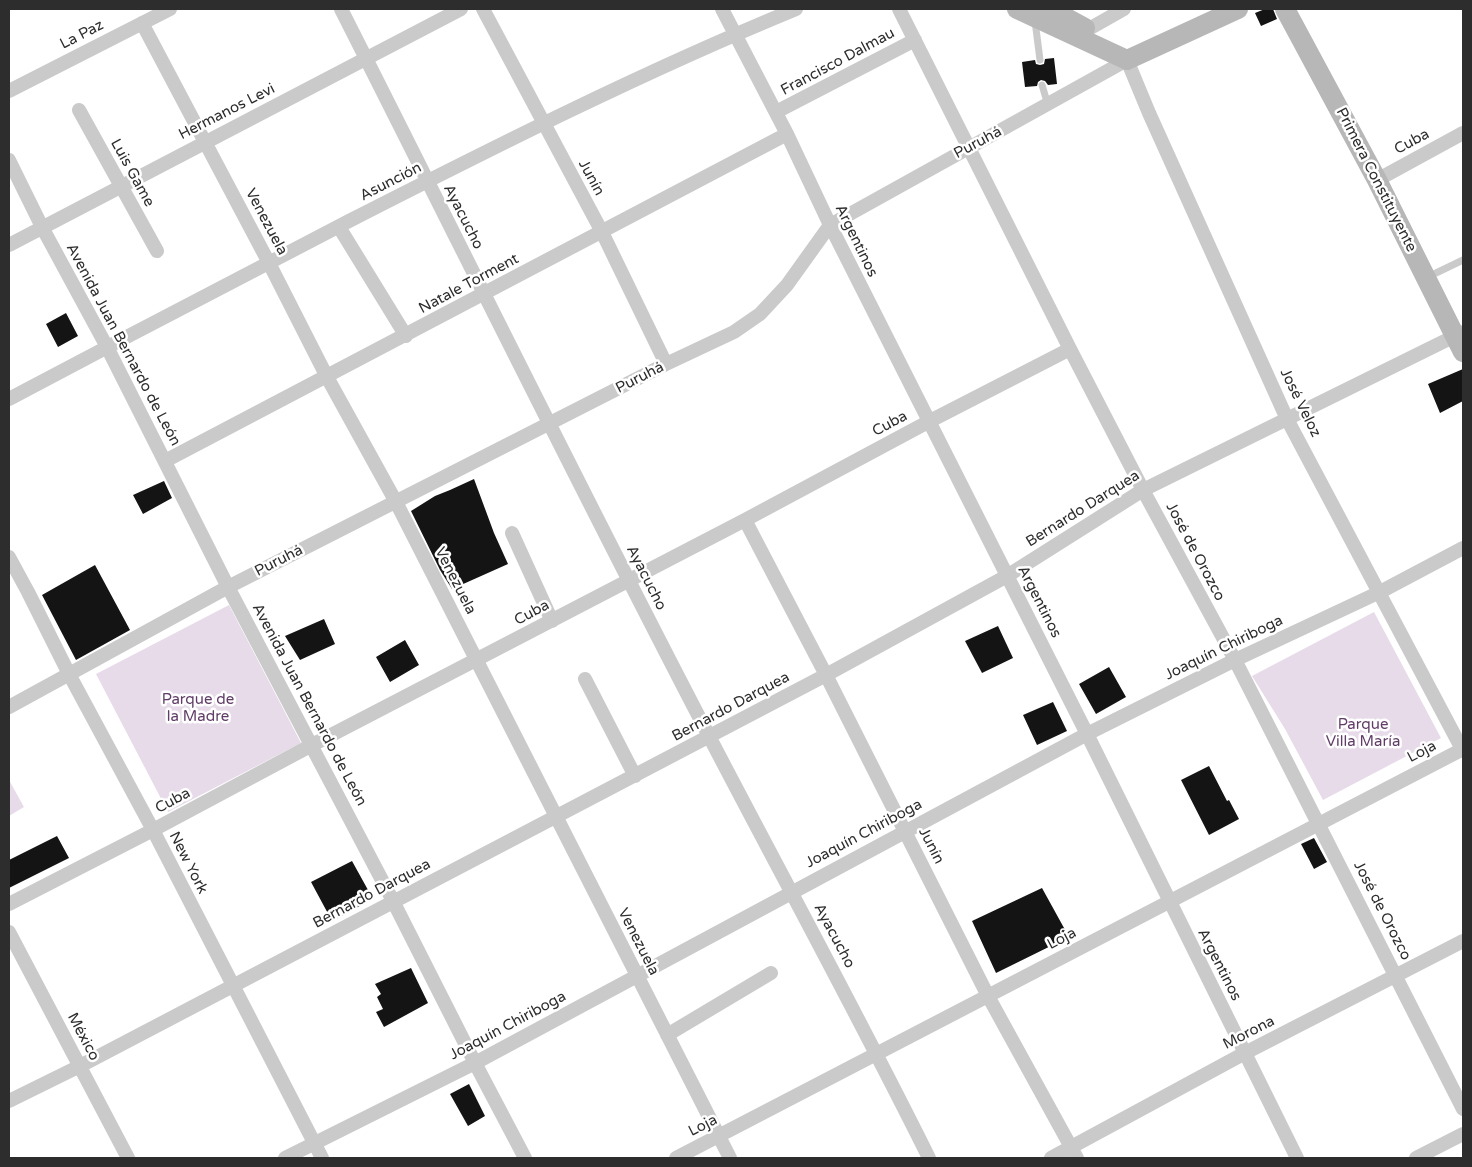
<!DOCTYPE html>
<meta charset="utf-8">
<style>
body{margin:0}
#map{position:relative;width:1472px;height:1167px;overflow:hidden;background:#fff;font-family:"Varela Round",sans-serif}
canvas{display:block}
.frame{position:absolute;inset:0;border:10px solid #2d2d2d;pointer-events:none}
</style>
<div id="map">
<canvas width="1472" height="1167"></canvas>
<div class="frame"></div>
</div>
<script>
const c = document.querySelector('canvas').getContext('2d');
c.lineJoin = 'round';
function fillPath(path, color) {
  c.fillStyle = color;
  c.fill(path, 'evenodd');
}
function strokePath(path, color, width, dash) {
  c.strokeStyle = color;
  c.lineWidth = width;
  c.lineCap = dash ? 'butt' : 'round';
  c.setLineDash(dash || []);
  c.stroke(path);
}
function label(font, color, halo, rows, align = 'center') {
  c.font = font + ' "Varela Round",sans-serif';
  c.lineWidth = 5;
  c.setLineDash([]);
  c.textBaseline = 'middle';
  c.strokeStyle = halo;
  c.fillStyle = color;
  for (const [text, x, y, turn = 0] of rows) {
    c.save();
    c.translate(x, y);
    c.rotate((+turn || 0) * Math.PI / 180);
    c.textAlign = isNaN(turn) ? turn : align;
    if (halo) c.strokeText(text, 0, 0);
    c.fillText(text, 0, 0);
    c.restore();
  }
}
const green = new Path2D(`
 M 229,605 L 301,743 L 168,812 L 96,674 Z
 M 1374,612 L 1441,738 L 1323,800 L 1285,729 L 1252,676 Z
 M 9,780 L 24,807 L 9,816 Z`);
const building = new Path2D(`
 M 1265,9 L 1273,9 L 1277,19 L 1261,26 L 1255,13 Z
 M 1054,58 L 1057,84 L 1048,85 L 1045,81 L 1041,80 L 1038,82 L 1037,86 L 1025,87 L 1022,62 L 1035,60 L 1036,64 L 1040,65 L 1044,64 L 1045,59 Z
 M 66,313 L 78,336 L 58,347 L 46,324 Z
 M 1463,369 L 1463,401 L 1440,413 L 1428,384 Z
 M 474,479 L 494,533 L 508,564 L 452,589 L 440,570 L 411,511 L 435,496 L 450,490 Z
 M 164,481 L 172,498 L 143,514 L 133,495 Z
 M 95,565 L 130,630 L 76,660 L 42,595 Z
 M 324,619 L 335,644 L 300,660 L 285,636 Z
 M 998,626 L 1013,658 L 982,673 L 965,641 Z
 M 405,640 L 419,665 L 390,682 L 376,657 Z
 M 1109,667 L 1126,697 L 1096,714 L 1079,684 Z
 M 1053,702 L 1067,731 L 1037,745 L 1023,715 Z
 M 1209,766 L 1227,801 L 1229,800 L 1239,819 L 1209,835 L 1181,780 Z
 M 57,836 L 69,858 L 9,888 L 9,860 Z
 M 1314,838 L 1327,862 L 1314,869 L 1301,844 Z
 M 352,861 L 373,899 L 332,921 L 311,882 Z
 M 1042,888 L 1069,937 L 996,973 L 972,921 Z
 M 411,968 L 428,1003 L 384,1027 L 376,1012 L 383,1009 L 377,997 L 381,994 L 375,984 Z
 M 469,1084 L 485,1116 L 468,1126 L 450,1094 Z`);
const lane = new Path2D(`
 M 1035,21 L 1040,60
 M 1042,85 L 1048,105
 M 1436,273 L 1463,260`);
const street = new Path2D(`
 M 341,9 C 464,252 584,497 710,738 C 783,878 859,1017 929,1158
 M 483,9 L 602,232 L 666,364
 M 722,9 L 787,134 L 830,225 L 1087,734 L 1297,1158
 M 899,9 L 1070,349 L 1143,490 L 1235,660 L 1463,1109
 M 142,23 L 269,263 L 327,377 L 396,502 L 730,1158
 M 1087,30 L 1124,9
 M 9,91 L 170,9
 M 79,110 L 157,251
 M 776,112 L 915,40
 M 9,160 L 42,227 L 107,347 L 228,587 L 393,901 L 475,1063 L 525,1158
 M 1377,180 L 1463,133
 M 339,227 L 406,336
 M 9,245 L 461,9
 M 9,399 C 122,339 235,280 349,221 C 496,146 643,72 796,9
 M 165,461 L 787,134
 M 745,520 L 826,675 L 988,996 L 1077,1158
 M 512,533 L 552,621
 M 9,557 L 28,592 L 69,674 L 153,830 L 322,1158
 M 585,679 L 635,776
 M 9,707 L 228,587 L 666,364 L 734,332 L 760,314 L 787,285 L 830,225 L 1127,60 L 1149,113 L 1287,419 L 1463,751
 M 9,904 L 153,830 L 312,745 L 745,520 L 928,422 L 1070,349
 M 9,932 L 128,1158
 M 667,1035 L 771,973
 M 9,1101 L 80,1066 L 826,675 L 1007,576 L 1143,490 L 1463,332
 M 285,1158 L 475,1063 L 1087,734 L 1235,660 L 1380,592 L 1463,548
 M 676,1158 L 1463,749
 M 1051,1158 L 1245,1053 L 1463,941
 M 1416,1158 L 1463,1134`);
const secondary = new Path2D(`
 M 1017,9 L 1127,60
 M 1050,9 L 1085,28
 M 1285,9 L 1377,180 L 1463,352
 M 1127,60 L 1238,9`);
const streetNames = [
 ["La Paz",82,35,-27],
 ["Francisco Dalmau",838,62,-28],
 ["Hermanos Levi",227,112,-27],
 ["Cuba",1412,142,-28],
 ["Puruhá",978,143,-28],
 ["Luis Game",132,173,61],
 ["Junín",591,178,62],
 ["Primera Constituyente",1376,180,63],
 ["Asunción",391,182,-27],
 ["Ayacucho",463,217,63],
 ["Venezuela",266,222,62],
 ["Argentinos",856,241,64],
 ["Natale Torment",469,284,-28],
 ["Avenida Juan Bernardo de León",123,345,62],
 ["Puruhá",640,378,-27],
 ["José Veloz",1300,403,64],
 ["Cuba",890,424,-28],
 ["Bernardo Darquea",1083,509,-32],
 ["José de Orozco",1195,552,62],
 ["Puruhá",279,561,-27],
 ["Ayacucho",646,578,63],
 ["Venezuela",455,581,63],
 ["Argentinos",1039,602,63],
 ["Cuba",532,613,-28],
 ["Joaquín Chiriboga",1224,648,-26],
 ["Avenida Juan Bernardo de León",309,705,62],
 ["Bernardo Darquea",731,707,-28],
 ["Loja",1422,752,-28],
 ["Cuba",173,801,-28],
 ["Joaquín Chiriboga",864,834,-28],
 ["Junín",931,846,63],
 ["New York",188,863,63],
 ["Bernardo Darquea",372,894,-28],
 ["José de Orozco",1382,911,63],
 ["Ayacucho",834,936,62],
 ["Loja",1062,939,-28],
 ["Venezuela",638,942,63],
 ["Argentinos",1219,965,63],
 ["Joaquín Chiriboga",508,1026,-28],
 ["Morona",1249,1033,-27],
 ["México",83,1037,62],
 ["Loja",703,1126,-27]
];
const parkNames = [
 ["Parque de",198,700],
 ["la Madre",198,717],
 ["Parque",1363,725],
 ["Villa María",1363,742]
];
fillPath(green, '#e7dbea');
fillPath(building, '#141414');
strokePath(lane, '#cacaca', 7);
strokePath(street, '#cacaca', 14);
strokePath(secondary, '#b7b7b7', 20);
label('15px', '#2d2d2d', '#fff', streetNames);
label('15px', '#603c67', '#fff', parkNames);
</script>
